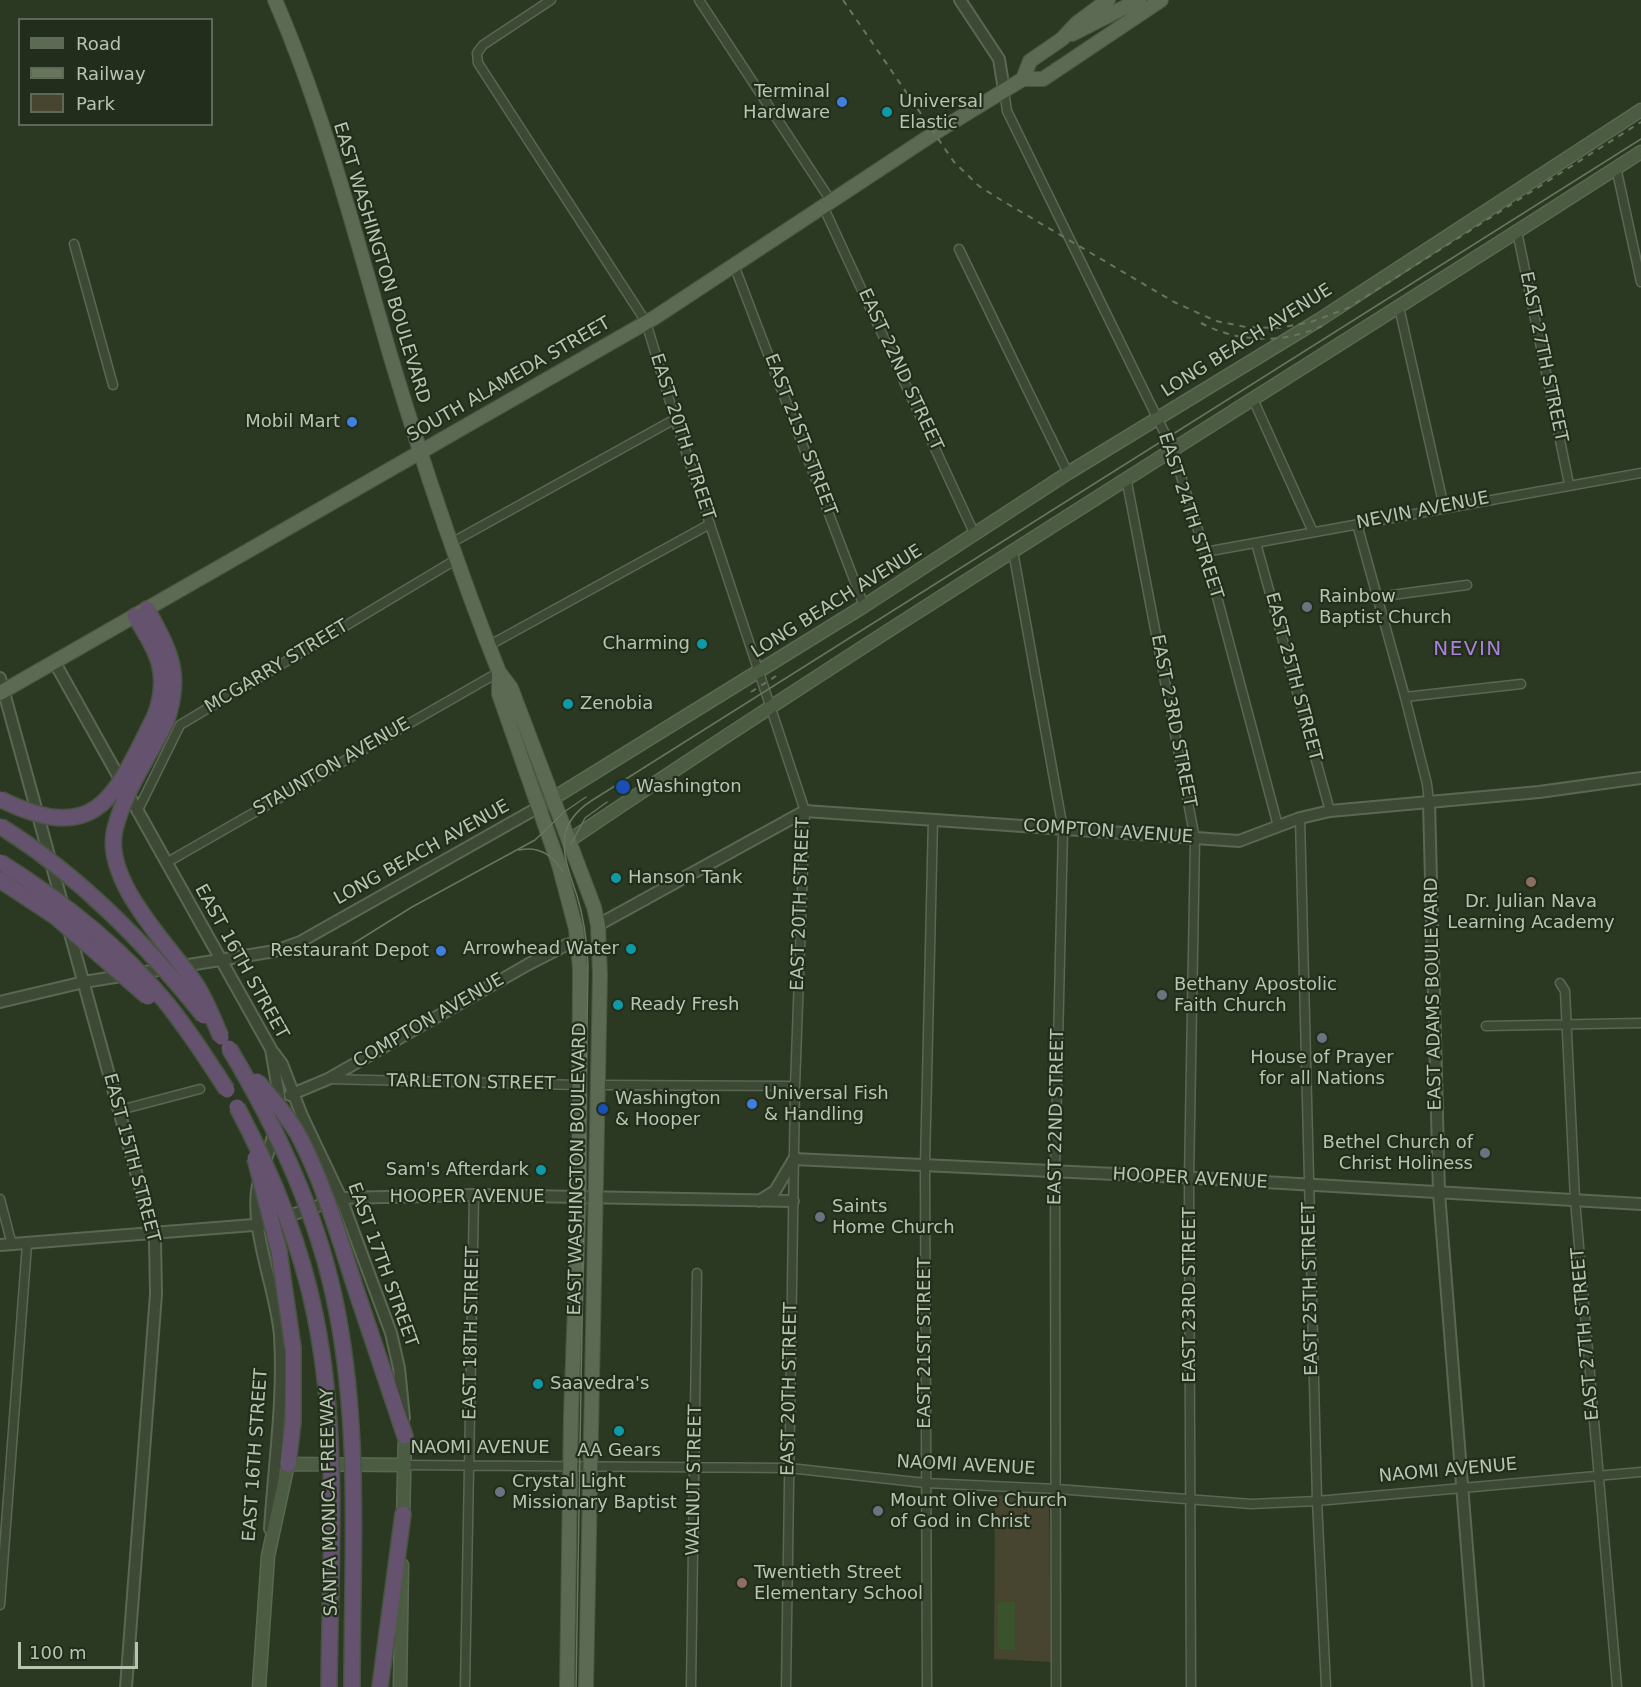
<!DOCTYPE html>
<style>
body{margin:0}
#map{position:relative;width:1641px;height:1687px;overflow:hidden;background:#2b3922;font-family:"DejaVu Sans",sans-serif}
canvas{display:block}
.legend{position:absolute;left:18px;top:18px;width:195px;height:108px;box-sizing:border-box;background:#222e1b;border:2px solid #5e6a57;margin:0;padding:8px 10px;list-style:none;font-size:18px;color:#b7c5b0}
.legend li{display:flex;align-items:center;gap:12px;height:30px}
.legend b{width:30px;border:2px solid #5e6a57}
.scale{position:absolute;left:18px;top:1642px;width:120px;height:27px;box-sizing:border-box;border:3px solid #b7c5b0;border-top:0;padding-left:8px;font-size:18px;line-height:21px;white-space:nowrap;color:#b7c5b0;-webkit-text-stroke:4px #222e1b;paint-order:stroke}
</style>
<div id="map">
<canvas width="1641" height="1687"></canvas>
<ul class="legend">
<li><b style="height:8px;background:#5c6953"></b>Road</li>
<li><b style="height:8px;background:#66755c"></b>Railway</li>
<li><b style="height:16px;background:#474430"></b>Park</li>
</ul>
<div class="scale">100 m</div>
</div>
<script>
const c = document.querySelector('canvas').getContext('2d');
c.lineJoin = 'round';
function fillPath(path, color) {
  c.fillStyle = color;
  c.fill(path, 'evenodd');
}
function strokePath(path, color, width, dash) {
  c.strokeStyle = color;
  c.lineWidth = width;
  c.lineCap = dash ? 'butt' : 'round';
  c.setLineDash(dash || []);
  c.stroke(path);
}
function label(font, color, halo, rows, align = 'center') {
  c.font = font + ' "DejaVu Sans",sans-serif';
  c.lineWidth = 4.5;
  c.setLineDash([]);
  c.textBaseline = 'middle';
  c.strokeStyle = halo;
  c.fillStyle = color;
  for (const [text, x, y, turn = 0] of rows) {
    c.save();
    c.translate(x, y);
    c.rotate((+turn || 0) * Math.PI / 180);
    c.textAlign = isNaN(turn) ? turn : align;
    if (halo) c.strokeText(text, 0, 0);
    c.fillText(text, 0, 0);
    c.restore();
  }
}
const green = new Path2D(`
 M 995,1495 L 1049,1500 L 1051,1662 L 994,1659 Z`);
const water = new Path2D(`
 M 998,1602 L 1015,1602 L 1015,1649 L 998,1649 Z`);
const minor = new Path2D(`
 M 551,0 L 483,45 L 477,53 L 478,63 L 646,322 L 675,419 L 805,811 L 795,1086 L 786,1687
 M 699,0 L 831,201
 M 1004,90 L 1007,111 L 1172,448 L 1205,552 L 1278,826
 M 1616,167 L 1641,282
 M 823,206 L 975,535
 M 1517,231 L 1569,484
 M 74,244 L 113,385
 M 959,249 L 1068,473
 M 734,265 L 864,606
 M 1399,307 L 1444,507
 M 1253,399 L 1313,532
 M 1126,477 L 1195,839 L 1189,1178 L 1191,1687
 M 1357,524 L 1405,697 L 1427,784 L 1429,802
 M 451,543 L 675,419
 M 1256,543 L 1330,811
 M 1013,551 L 1063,829 L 1055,1171 L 1056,1687
 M 1205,552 L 1641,473
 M 1377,597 L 1467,585
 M 488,646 L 710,524
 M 1405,697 L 1521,684
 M 137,812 L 180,725 L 457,559
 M 1300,818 L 1317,1501 L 1326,1687
 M 166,863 L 499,672
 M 1560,983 L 1565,991 L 1575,1200 L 1617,1687
 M 1486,1026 L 1641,1023
 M 328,1079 L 579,1085
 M 598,1085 L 795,1086
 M 120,1110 L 200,1089
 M 0,1199 L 12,1245
 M 405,1465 L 789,1468 L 925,1483 L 1057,1489 L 1251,1504 L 1317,1501 L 1641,1472
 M 0,1605 L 27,1244
 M 465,1687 L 474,1195
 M 691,1687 L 697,1273
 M 927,1687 L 925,1165 L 933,819`);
const tertiary = new Path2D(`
 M 960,0 L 999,59 L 1004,90
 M 55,663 L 271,1049 L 279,1096 L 279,1109
 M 0,678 L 63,906
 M 1429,802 L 1439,1193 L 1478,1687
 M 598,925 L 805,811 L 1239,841 L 1300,818 L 1330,811 L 1539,792 L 1641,778
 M 69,930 L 155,1241 L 156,1294 L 126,1687
 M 0,1002 L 84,982 L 275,951 L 300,942 L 539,807
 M 273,1052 L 282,1064 L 302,1116 L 341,1198 L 391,1333 L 399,1368 L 404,1418
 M 290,1095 L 328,1079 L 527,965 L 566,945 L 577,942
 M 264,1166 L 275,1130
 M 259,1181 C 247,1224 277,1291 280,1336 C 284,1399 274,1465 270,1529
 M 759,1201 L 775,1191 L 794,1159 L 1179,1177 L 1641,1204
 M 280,1219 L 341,1198 L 474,1195 L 793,1201
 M 0,1245 L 266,1224`);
const secondary = new Path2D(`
 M 539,807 L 864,606 L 1068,473 L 1319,320 L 1641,110
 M 570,840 C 922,603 1284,382 1641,152
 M 403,1521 L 405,1436
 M 259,1687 L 268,1556 L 288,1464 L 405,1465
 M 400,1687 L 402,1565`);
const primary = new Path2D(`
 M 275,0 C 325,115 356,238 391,358 C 423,464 458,569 499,672 L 511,688 L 594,907 L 598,925 L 600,975 L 586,1687
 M 1072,34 L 1139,0
 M 1023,79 L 1030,61 L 1062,39 L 1077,23 L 1108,0
 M 499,672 L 499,694 L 559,865 L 576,929 L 580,968 L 579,1197 L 571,1414 L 567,1687
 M 0,693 L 654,318 L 933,134 L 1023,79 L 1043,79 L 1161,0`);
const motorway = new Path2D(`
 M 147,609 C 170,652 183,674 166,722
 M 135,616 C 157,652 171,673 155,716
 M 358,1296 L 405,1436
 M 288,1464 L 293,1422 L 293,1348
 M 380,1687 L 403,1514`);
const tram = new Path2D(`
 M 571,844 L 585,818 L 607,802
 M 519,850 C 539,846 553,855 563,872
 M 351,945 L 412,907 L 535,840 L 564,812 L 586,797
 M 576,1687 L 588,965 C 587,942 584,918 577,896 C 565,859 550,828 591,801 L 1641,139`);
const rail = new Path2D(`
 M 843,0 L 954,162 L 979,186 L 1001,200 L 1174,302 L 1216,321 L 1246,327 L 1279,328 L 1311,322 L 1348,308 L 1641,122
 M 1201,323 C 1239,343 1283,344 1322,326
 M 751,692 L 776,676`);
const motorwayBridge = new Path2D(`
 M 166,722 C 149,756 124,792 115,829 C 102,880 168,944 195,983 C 206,999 213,1019 221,1037
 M 0,799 C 99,848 115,795 155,716
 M 0,826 C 80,876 145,943 204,1016
 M 0,862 C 59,899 119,946 164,1000 C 187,1028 207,1059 227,1090
 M 0,880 L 56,917 L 148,997
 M 229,1048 C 278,1130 319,1217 337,1311 C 361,1434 352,1562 352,1687
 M 257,1081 C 273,1100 290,1118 301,1140 C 326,1189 341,1244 358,1296
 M 237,1107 C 272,1173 300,1241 315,1315 C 340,1436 330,1564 329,1687
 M 255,1158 L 279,1251 L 293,1348`);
const markers = [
 [842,102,6,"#3f7fe0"],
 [887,112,6,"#0f9aa8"],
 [352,422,6,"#3f7fe0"],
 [1307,607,6,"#6b7280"],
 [702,644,6,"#0f9aa8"],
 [568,704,6,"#0f9aa8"],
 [623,787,8,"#1a4fb4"],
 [616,878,6,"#0f9aa8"],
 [1531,882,6,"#8d6e63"],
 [631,949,6,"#0f9aa8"],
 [441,951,6,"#3f7fe0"],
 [1162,995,6,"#6b7280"],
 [618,1005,6,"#0f9aa8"],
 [1322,1038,6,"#6b7280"],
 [752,1104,6,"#3f7fe0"],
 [603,1109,6,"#1a4fb4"],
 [1485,1153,6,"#6b7280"],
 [541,1170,6,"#0f9aa8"],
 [820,1217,6,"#6b7280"],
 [538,1384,6,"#0f9aa8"],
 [619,1431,6,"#0f9aa8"],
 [500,1492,6,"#6b7280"],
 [878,1511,6,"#6b7280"],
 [742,1583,6,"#8d6e63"]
];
const poiNames = [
 ["Terminal",830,92,"right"],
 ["Hardware",830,113,"right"],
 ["Universal",899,102],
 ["Elastic",899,123],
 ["Mobil Mart",340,422,"right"],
 ["Rainbow",1319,597],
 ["Baptist Church",1319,618],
 ["Charming",690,644,"right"],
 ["Zenobia",580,704],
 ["Washington",636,787],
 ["Hanson Tank",628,878],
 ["Dr. Julian Nava",1531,902,"center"],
 ["Learning Academy",1531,923,"center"],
 ["Arrowhead Water",619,949,"right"],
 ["Restaurant Depot",429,951,"right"],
 ["Bethany Apostolic",1174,985],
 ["Faith Church",1174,1006],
 ["Ready Fresh",630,1005],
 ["House of Prayer",1322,1058,"center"],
 ["for all Nations",1322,1079,"center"],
 ["Universal Fish",764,1094],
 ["& Handling",764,1115],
 ["Washington",615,1099],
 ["& Hooper",615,1120],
 ["Bethel Church of",1473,1143,"right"],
 ["Christ Holiness",1473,1164,"right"],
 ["Sam's Afterdark",529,1170,"right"],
 ["Saints",832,1207],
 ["Home Church",832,1228],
 ["Saavedra's",550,1384],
 ["AA Gears",619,1451,"center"],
 ["Crystal Light",512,1482],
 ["Missionary Baptist",512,1503],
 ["Mount Olive Church",890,1501],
 ["of God in Christ",890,1522],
 ["Twentieth Street",754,1573],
 ["Elementary School",754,1594]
];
const streetNames = [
 ["EAST WASHINGTON BOULEVARD",381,263,73],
 ["LONG BEACH AVENUE",1247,341,-32],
 ["EAST 27TH STREET",1543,357,78],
 ["EAST 22ND STREET",900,370,65],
 ["SOUTH ALAMEDA STREET",509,380,-30],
 ["EAST 21ST STREET",800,435,69],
 ["EAST 20TH STREET",682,437,72],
 ["NEVIN AVENUE",1423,511,-11],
 ["EAST 24TH STREET",1190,516,72],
 ["LONG BEACH AVENUE",837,602,-32],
 ["MCGARRY STREET",277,667,-31],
 ["EAST 25TH STREET",1293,677,75],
 ["EAST 23RD STREET",1173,721,79],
 ["STAUNTON AVENUE",332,767,-30],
 ["COMPTON AVENUE",1108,832,4],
 ["LONG BEACH AVENUE",422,853,-29],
 ["EAST 20TH STREET",801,904,-88],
 ["EAST 16TH STREET",241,962,61],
 ["EAST ADAMS BOULEVARD",1434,994,-91],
 ["COMPTON AVENUE",429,1021,-30],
 ["TARLETON STREET",471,1083,1],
 ["EAST 22ND STREET",1057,1117,-89],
 ["EAST 15TH STREET",131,1158,75],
 ["EAST WASHINGTON BOULEVARD",578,1169,-89],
 ["HOOPER AVENUE",1190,1179,3],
 ["HOOPER AVENUE",467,1197],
 ["EAST 17TH STREET",382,1265,70],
 ["EAST 25TH STREET",1311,1289,-91],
 ["EAST 23RD STREET",1190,1295,-90],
 ["EAST 18TH STREET",472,1333,-89],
 ["EAST 27TH STREET",1586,1334,-95],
 ["EAST 21ST STREET",925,1343,-90],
 ["EAST 20TH STREET",790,1389,-89],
 ["NAOMI AVENUE",480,1448],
 ["EAST 16TH STREET",256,1455,-86],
 ["NAOMI AVENUE",966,1466,3],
 ["NAOMI AVENUE",1448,1471,-5],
 ["WALNUT STREET",695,1480,-89],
 ["SANTA MONICA FREEWAY",330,1502,-91]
];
const neighbourhoodNames = [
 ["NEVIN",1468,650]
];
fillPath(green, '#474430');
fillPath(water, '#3a532c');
strokePath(minor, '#5a6753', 11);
strokePath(tertiary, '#5a6753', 14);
strokePath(secondary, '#5a6753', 15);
strokePath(primary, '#495542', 16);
strokePath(motorway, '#475440', 18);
strokePath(minor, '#3d4935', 8);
strokePath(tertiary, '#3d4935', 10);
strokePath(secondary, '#4c5c43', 12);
strokePath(primary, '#5c6953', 14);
strokePath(motorway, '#65526f', 15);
strokePath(tram, '#66755c', 1.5);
strokePath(rail, '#66755c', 2, [6, 6]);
strokePath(motorwayBridge, '#475440', 18, []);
strokePath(motorwayBridge, '#65526f', 15);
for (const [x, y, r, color] of markers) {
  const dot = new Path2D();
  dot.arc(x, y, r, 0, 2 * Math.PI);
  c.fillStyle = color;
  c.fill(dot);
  strokePath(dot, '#222e1b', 2);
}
label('18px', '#b7c5b0', '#222e1b', poiNames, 'left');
label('18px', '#b7c5b0', '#222e1b', streetNames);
c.letterSpacing = '1.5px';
label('20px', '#aa80da', '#222e1b', neighbourhoodNames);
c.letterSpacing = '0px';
</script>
